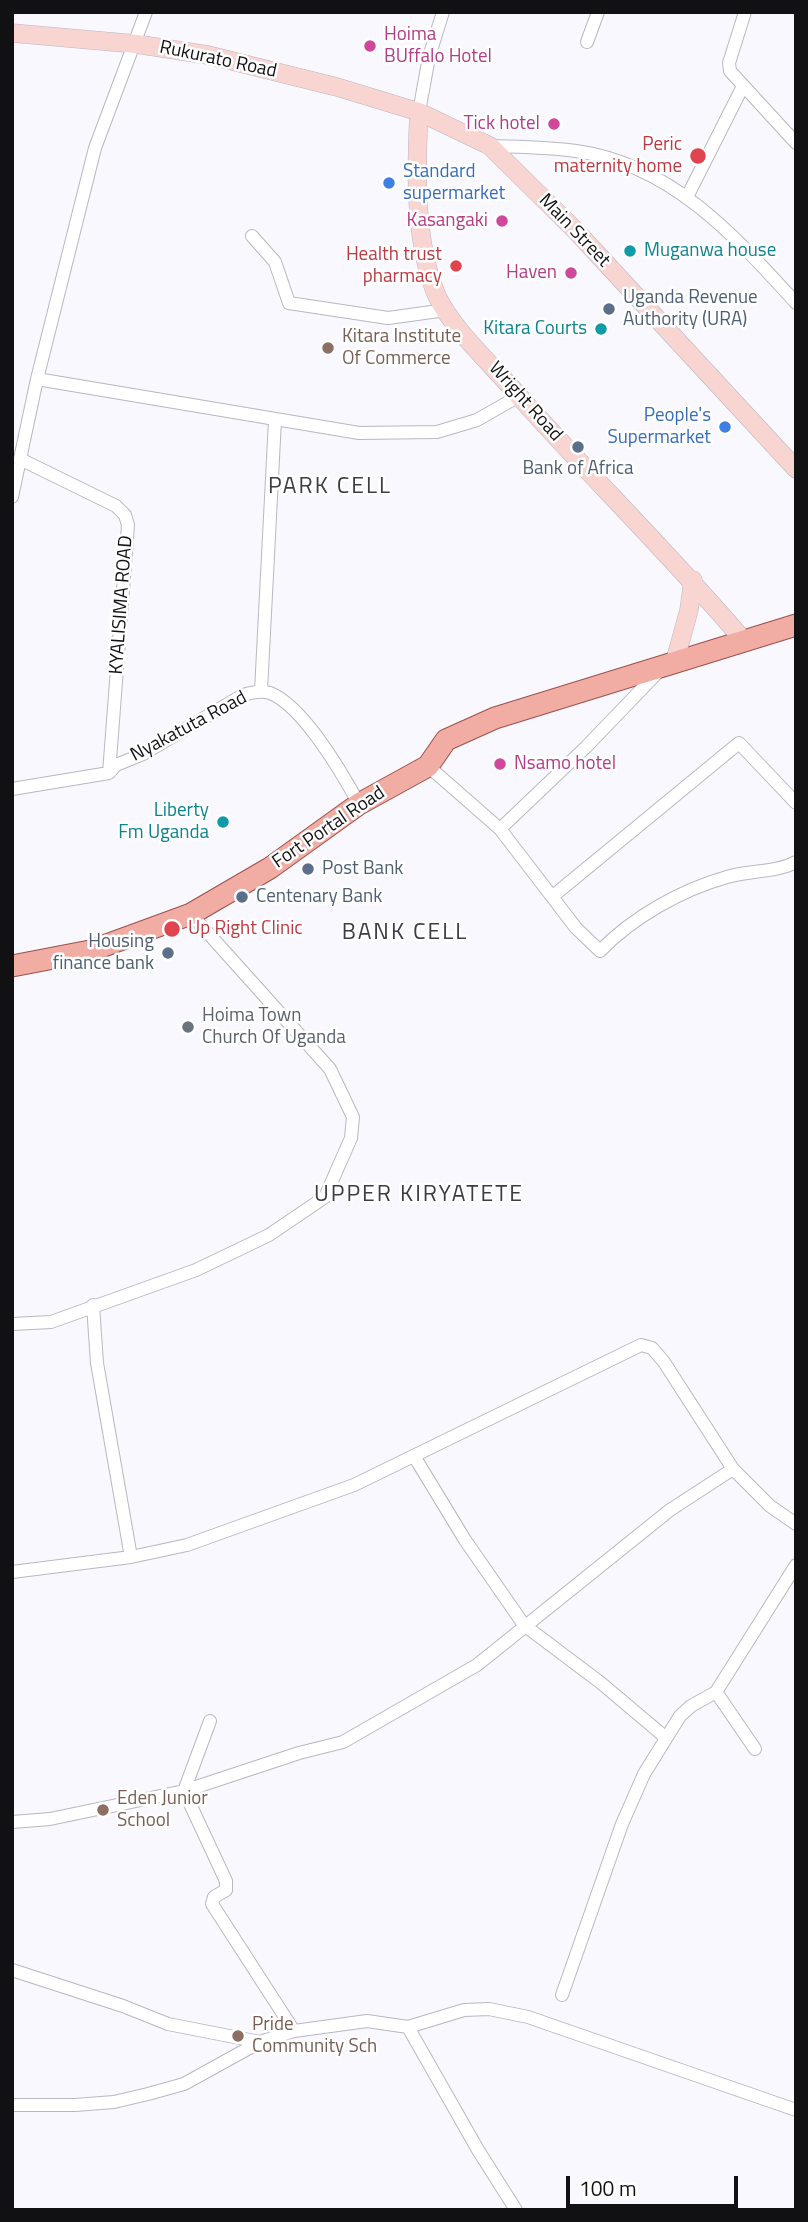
<!DOCTYPE html>
<style>
body{margin:0}
#map{position:relative;width:808px;height:2222px;overflow:hidden;background:#f9f8fe;font-family:"Titillium Web",sans-serif}
canvas{display:block}
.frame{position:absolute;inset:0;border:14px solid #111013;pointer-events:none}
.scale{position:absolute;left:566px;top:2176px;width:172px;height:32px;box-sizing:border-box;border:4px solid #111013;border-top:0;padding-left:9px;font-size:21px;line-height:24px;white-space:nowrap;color:#111013;-webkit-text-stroke:5px #fff;paint-order:stroke}
</style>
<div id="map">
<canvas width="808" height="2222"></canvas>
<div class="frame"></div>
<div class="scale">100 m</div>
</div>
<script>
const c = document.querySelector('canvas').getContext('2d');
c.lineJoin = 'round';
function strokePath(path, color, width, dash) {
  c.strokeStyle = color;
  c.lineWidth = width;
  c.lineCap = dash ? 'butt' : 'round';
  c.setLineDash(dash || []);
  c.stroke(path);
}
function label(font, color, halo, rows, align = 'center') {
  c.font = font + ' "Titillium Web",sans-serif';
  c.lineWidth = 5;
  c.setLineDash([]);
  c.textBaseline = 'middle';
  c.strokeStyle = halo;
  c.fillStyle = color;
  for (const [text, x, y, turn = 0] of rows) {
    c.save();
    c.translate(x, y);
    c.rotate((+turn || 0) * Math.PI / 180);
    c.textAlign = isNaN(turn) ? turn : align;
    if (halo) c.strokeText(text, 0, 0);
    c.fillText(text, 0, 0);
    c.restore();
  }
}
const street = new Path2D(`
 M 745,12 L 729,63 L 730,71 L 796,143
 M 587,42 L 598,12
 M 419,112 L 429,57 L 443,12
 M 490,146 C 519,147 548,147 576,151 C 671,164 735,236 796,303
 M 687,197 L 743,86
 M 252,236 L 275,262 L 289,303 L 388,318 L 446,310
 M 37,379 L 359,433 L 437,432 L 477,420 L 519,396
 M 20,459 L 116,506 L 125,515 L 128,525 L 109,773
 M 12,497 L 37,379 L 95,148 L 146,12
 M 261,691 L 275,420
 M 428,766 L 500,829 L 576,928 L 600,951 C 633,917 681,890 727,877 C 749,870 775,873 796,862
 M 12,789 L 109,773 L 116,765 L 143,754 L 243,695 C 252,692 261,690 270,693 C 303,706 342,773 359,804
 M 500,829 L 586,747 L 661,669
 M 553,896 L 739,743 L 796,803
 M 93,1305 L 97,1363 L 131,1557
 M 12,1324 L 51,1322 L 196,1270 L 269,1235 L 325,1197 L 351,1138 L 353,1117 L 330,1069 L 191,914
 M 414,1456 L 465,1540 L 524,1625 L 601,1683 L 665,1737
 M 12,1572 L 131,1557 L 187,1545 L 354,1485 L 641,1345 L 652,1348 L 664,1362 L 733,1469 L 770,1506 L 796,1524
 M 716,1692 L 755,1749
 M 210,1721 L 184,1791 L 226,1881 L 226,1890 L 214,1897 L 212,1904 L 294,2031
 M 12,1822 L 50,1819 L 184,1791 L 299,1753 L 343,1742 L 477,1665 L 670,1510 L 733,1469
 M 12,1970 L 123,2006 L 168,2024 L 260,2042
 M 562,1995 L 622,1824 L 644,1774 L 680,1716 L 691,1706 L 716,1692 L 796,1565
 M 408,2027 L 478,2150 L 516,2210
 M 12,2105 L 75,2105 L 114,2102 L 148,2094 L 184,2084 L 260,2042 L 294,2031 L 367,2021 L 408,2027 L 464,2010 L 489,2009 L 528,2017 L 796,2110`);
const secondary = new Path2D(`
 M 12,33 L 136,44 L 208,55 L 337,87 L 419,112 L 490,146 L 576,231 L 796,469
 M 419,112 C 416,168 414,243 437,296 C 453,330 493,366 518,395 C 592,478 672,556 744,641
 M 675,661 L 689,610 L 693,580`);
const primary = new Path2D(`
 M 12,966 L 90,951 L 191,914 L 270,868 L 359,804 L 428,766 L 446,740 L 495,718 L 796,625`);
const markers = [
 [370,46,7,"#d1479c"],
 [554,124,7,"#d1479c"],
 [698,156,9,"#e0444e"],
 [389,183,7,"#3f7fe0"],
 [502,221,7,"#d1479c"],
 [630,251,7,"#0f9aa8"],
 [456,266,7,"#e0444e"],
 [571,273,7,"#d1479c"],
 [609,309,7,"#5c6f8a"],
 [601,329,7,"#0f9aa8"],
 [328,348,7,"#8d6e63"],
 [725,427,7,"#3f7fe0"],
 [578,447,7,"#5c6f8a"],
 [500,764,7,"#d1479c"],
 [223,822,7,"#0f9aa8"],
 [308,869,7,"#5c6f8a"],
 [242,897,7,"#5c6f8a"],
 [172,929,9,"#e0444e"],
 [168,953,7,"#5c6f8a"],
 [188,1027,7,"#6b7280"],
 [103,1810,7,"#8d6e63"],
 [238,2036,7,"#8d6e63"]
];
const hotelNames = [
 ["Hoima",384,35,"left"],
 ["BUffalo Hotel",384,57,"left"],
 ["Tick hotel",540,124],
 ["Kasangaki",488,221],
 ["Haven",557,273],
 ["Nsamo hotel",514,764,"left"]
];
const streetNames = [
 ["Rukurato Road",218,60,12],
 ["Main Street",574,231,46],
 ["Wright Road",525,402,48],
 ["KYALISIMA ROAD",122,605,-86],
 ["Nyakatuta Road",189,727,-28],
 ["Fort Portal Road",329,828,-34]
];
const healthNames = [
 ["Peric",682,145],
 ["maternity home",682,167],
 ["Health trust",442,255],
 ["pharmacy",442,277],
 ["Up Right Clinic",188,929,"left"]
];
const shopNames = [
 ["Standard",403,172],
 ["supermarket",403,194],
 ["People's",711,416,"right"],
 ["Supermarket",711,438,"right"]
];
const cultureNames = [
 ["Muganwa house",644,251,"left"],
 ["Kitara Courts",587,329],
 ["Liberty",209,811],
 ["Fm Uganda",209,833]
];
const serviceNames = [
 ["Uganda Revenue",623,298],
 ["Authority (URA)",623,320],
 ["Bank of Africa",578,469,"center"],
 ["Post Bank",322,869],
 ["Centenary Bank",256,897],
 ["Housing",154,942,"right"],
 ["finance bank",154,964,"right"]
];
const educationNames = [
 ["Kitara Institute",342,337],
 ["Of Commerce",342,359],
 ["Eden Junior",117,1799],
 ["School",117,1821],
 ["Pride",252,2025],
 ["Community Sch",252,2047]
];
const worshipNames = [
 ["Hoima Town",202,1016],
 ["Church Of Uganda",202,1038]
];
const quarterNames = [
 ["PARK CELL",330,487],
 ["BANK CELL",405,933],
 ["UPPER KIRYATETE",419,1195]
];
strokePath(street, '#b9b7c1', 14);
strokePath(secondary, '#b9b7c1', 19);
strokePath(primary, '#9c5149', 23);
strokePath(street, '#fff', 12);
strokePath(secondary, '#f8d5d1', 18);
strokePath(primary, '#f1aca3', 21);
for (const [x, y, r, color] of markers) {
  const dot = new Path2D();
  dot.arc(x, y, r, 0, 2 * Math.PI);
  c.fillStyle = color;
  c.fill(dot);
  strokePath(dot, '#fff', 2.5);
}
label('19px', '#b23c85', '#fff', hotelNames, 'right');
label('19px', '#111013', '#fff', streetNames);
label('19px', '#be3a42', '#fff', healthNames, 'right');
label('19px', '#366cbe', '#fff', shopNames, 'left');
label('19px', '#0d838f', '#fff', cultureNames, 'right');
label('19px', '#4e5e75', '#fff', serviceNames, 'left');
label('19px', '#785e54', '#fff', educationNames, 'left');
label('19px', '#5b616d', '#fff', worshipNames, 'left');
c.letterSpacing = '2px';
label('23px', '#3e3b44', '#fff', quarterNames);
c.letterSpacing = '0px';
</script>
